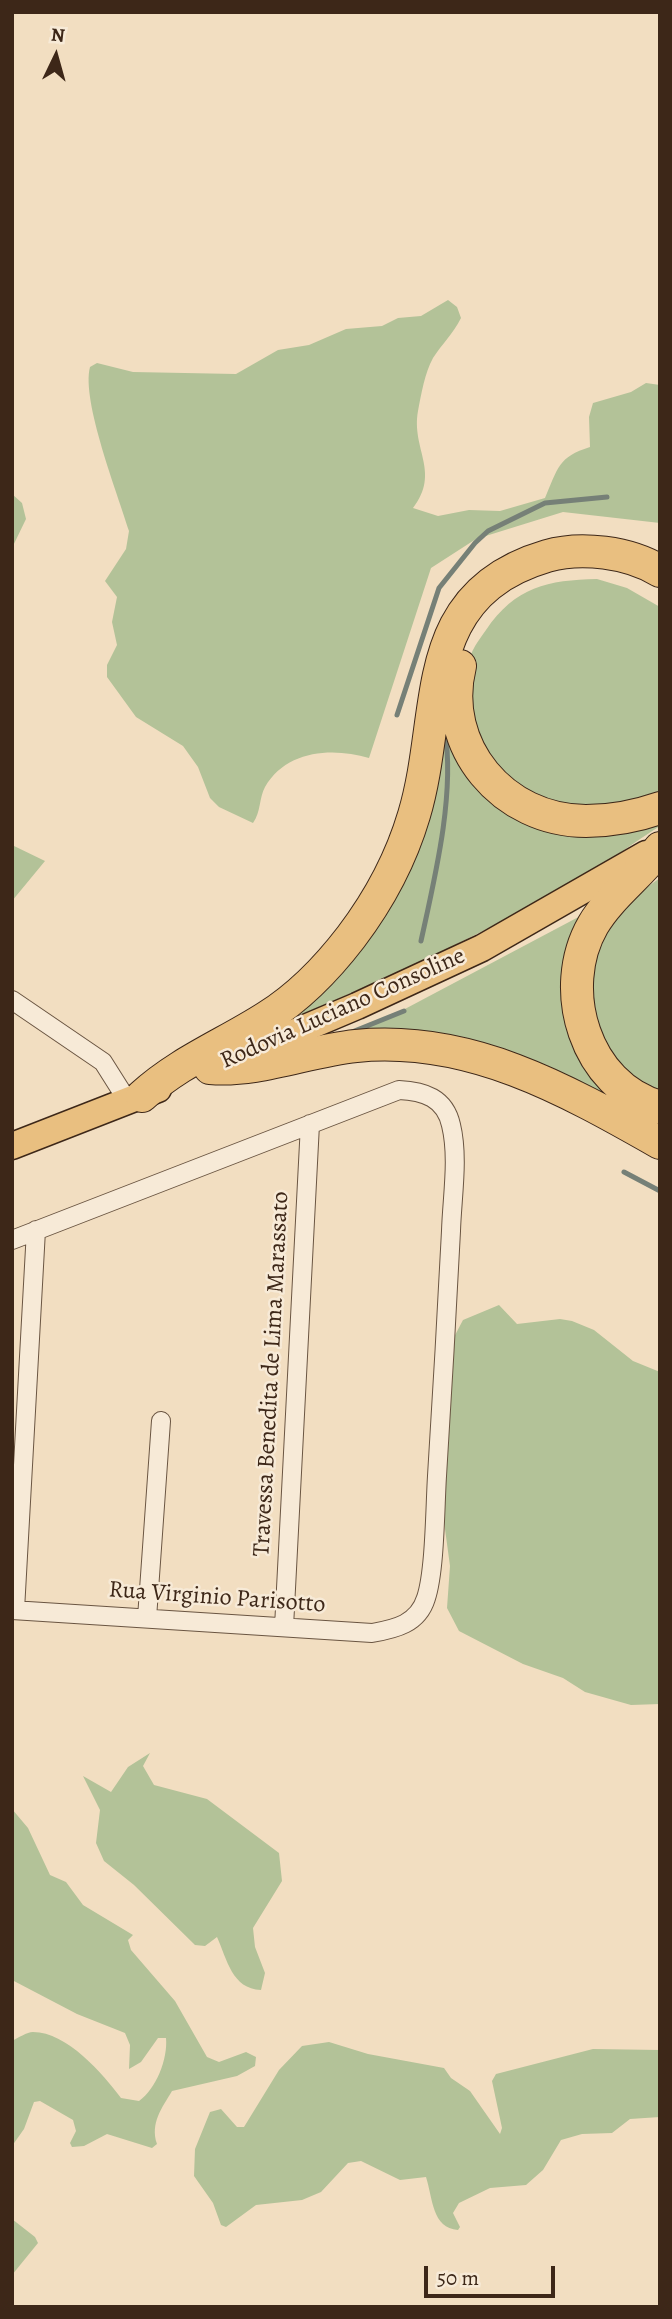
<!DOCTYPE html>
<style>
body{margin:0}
#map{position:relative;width:672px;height:2319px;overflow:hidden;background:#f2dec1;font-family:Alegreya,serif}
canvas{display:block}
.frame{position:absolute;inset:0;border:14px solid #3d2718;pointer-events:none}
.north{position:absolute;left:21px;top:21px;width:70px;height:70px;-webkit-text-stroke:5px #f7ead7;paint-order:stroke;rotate:5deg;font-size:19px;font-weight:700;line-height:28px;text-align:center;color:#3d2718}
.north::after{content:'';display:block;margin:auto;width:24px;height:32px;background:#3d2718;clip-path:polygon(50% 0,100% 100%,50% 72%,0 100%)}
.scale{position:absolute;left:424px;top:2266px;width:131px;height:32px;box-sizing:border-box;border:4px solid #3d2718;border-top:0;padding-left:9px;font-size:21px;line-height:24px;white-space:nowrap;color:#3d2718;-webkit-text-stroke:5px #f7ead7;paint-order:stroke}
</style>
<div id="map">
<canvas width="672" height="2319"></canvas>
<div class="frame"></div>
<div class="north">N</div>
<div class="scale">50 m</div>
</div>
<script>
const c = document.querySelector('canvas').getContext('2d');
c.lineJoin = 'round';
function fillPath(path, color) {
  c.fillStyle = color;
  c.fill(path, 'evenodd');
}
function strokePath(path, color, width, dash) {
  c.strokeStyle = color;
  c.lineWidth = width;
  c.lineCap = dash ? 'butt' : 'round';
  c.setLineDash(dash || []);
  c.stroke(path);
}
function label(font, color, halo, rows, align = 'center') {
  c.font = font + ' Alegreya,serif';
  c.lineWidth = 5;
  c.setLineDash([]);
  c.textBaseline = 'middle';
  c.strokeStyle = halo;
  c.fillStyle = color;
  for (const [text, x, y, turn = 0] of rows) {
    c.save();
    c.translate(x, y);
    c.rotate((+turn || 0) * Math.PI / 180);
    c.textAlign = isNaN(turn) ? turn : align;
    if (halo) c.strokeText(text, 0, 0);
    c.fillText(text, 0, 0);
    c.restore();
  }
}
const green = new Path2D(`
 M 448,300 L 457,307 L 461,318 C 453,334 442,344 433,358 C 425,372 421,395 418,411 C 411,449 441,472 413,508 L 438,516 L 469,510 L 500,511 L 545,498 C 558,468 558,457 590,447 L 589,417 L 593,403 L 631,392 L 646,383 L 660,385 L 660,523 L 563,512 L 476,539 L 431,568 L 369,758 C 333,747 286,750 265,787 C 259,798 261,812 253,823 L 219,807 L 210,798 L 198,767 L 183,746 L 136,717 L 107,677 L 107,665 L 117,645 L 112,622 L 117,597 L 105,581 L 126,549 L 129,531 C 118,494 81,401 90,367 L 97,363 L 133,372 L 236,374 L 278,350 L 309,345 L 346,329 L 382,326 L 398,318 L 421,316 Z
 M 12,494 L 22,503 L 26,519 L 12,548 Z
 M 597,579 L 627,588 L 660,607 L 660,799 L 550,809 L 478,755 C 475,731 466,685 469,663 C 470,651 479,640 486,630 C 515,587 548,580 597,579 Z
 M 440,722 L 498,802 L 660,818 L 660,826 C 634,842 610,861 584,876 C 491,930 394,976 295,1017 L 340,966 Z
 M 12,845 L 45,861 L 12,901 Z
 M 660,878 L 660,1096 L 622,1074 L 586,1001 L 598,932 L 633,897 Z
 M 586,913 L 570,1012 L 660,1116 L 660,1135 L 568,1084 L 340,1036 L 403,1010 Z
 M 499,1305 L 517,1324 L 560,1319 L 572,1321 L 594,1330 L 633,1361 L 660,1372 L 660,1704 L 631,1705 L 585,1692 L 563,1678 L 523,1664 L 459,1631 L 447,1608 L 450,1566 L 442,1507 L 453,1339 L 463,1320 Z
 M 150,1753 L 143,1766 L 154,1785 L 207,1799 L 279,1853 L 282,1881 L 253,1928 L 255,1947 L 265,1973 L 261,1990 C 232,1989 227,1959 217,1937 L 205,1946 L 195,1945 L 134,1885 L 104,1861 L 96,1843 L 100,1810 L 83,1776 L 111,1792 L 128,1767 Z
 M 12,1809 L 28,1828 L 50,1875 L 66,1882 L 83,1905 L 133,1935 L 128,1940 L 131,1950 L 175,2001 L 207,2057 L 219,2062 L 246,2052 L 256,2057 L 255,2066 L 237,2076 L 172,2091 C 162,2108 150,2123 157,2144 L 152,2148 L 107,2134 L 84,2146 L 72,2147 L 70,2143 L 76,2131 L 73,2120 L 40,2101 L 34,2102 L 24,2129 L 12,2146 L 12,2041 C 18,2038 27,2032 33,2032 C 67,2032 103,2074 121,2098 L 139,2101 C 156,2089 168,2059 166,2038 L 158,2038 L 141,2062 L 129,2069 L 130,2045 L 125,2033 L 77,2014 L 12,1980 Z
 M 329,2042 L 368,2054 L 444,2068 L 451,2078 L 470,2091 L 500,2134 L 502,2128 L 492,2081 L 496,2074 L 593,2049 L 660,2050 L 660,2117 L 630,2119 L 612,2133 L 582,2134 L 561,2140 L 543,2170 L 526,2185 L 490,2188 L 459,2203 L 453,2213 L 460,2227 L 458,2230 C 432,2228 433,2199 426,2177 L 400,2180 L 361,2161 L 348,2163 L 321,2192 L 302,2200 L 256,2205 L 226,2227 L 221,2225 L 213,2203 L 194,2176 L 195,2149 L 210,2112 L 221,2109 L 237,2127 L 244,2127 L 279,2070 L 302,2046 Z
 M 12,2219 L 35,2237 L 38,2243 L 12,2275 Z`);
const stream = new Path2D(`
 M 397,715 L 439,588 L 475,543 L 488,531 L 545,503 L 607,497
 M 421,941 C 435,877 455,795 445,731
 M 352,1032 L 404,1011
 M 624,1172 L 660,1191`);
const street = new Path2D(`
 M 12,1000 L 103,1062 L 127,1100
 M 12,1240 L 399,1090 C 424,1091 445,1098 451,1125 C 459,1158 452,1197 451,1231 C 447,1313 442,1394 437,1476 C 435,1508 435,1571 426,1598 C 418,1624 395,1629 372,1633 L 12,1610
 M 15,1610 L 36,1230
 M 147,1618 L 161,1421
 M 284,1627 L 310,1124`);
const primary = new Path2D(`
 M 220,1064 L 357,1006 L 482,948 L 646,854
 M 12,1146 L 158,1089`);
const highway = new Path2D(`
 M 460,666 C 440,746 503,821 586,821 C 610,821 637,816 660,808
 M 660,848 C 640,875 610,896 593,925 C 556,989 585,1086 660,1107
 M 210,1068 C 260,1072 307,1051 356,1046 C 469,1035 565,1089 660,1143
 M 142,1096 C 179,1062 225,1044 267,1017 C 299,997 328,967 351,937 C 379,900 401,859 414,815 C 445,712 414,595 547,556 C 581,546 629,552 660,571`);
const streetNames = [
 ["Rodovia Luciano Consoline",343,1009,-24],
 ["Travessa Benedita de Lima Marassato",272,1374,-87],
 ["Rua Virginio Parisotto",217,1598,4]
];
fillPath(green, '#b3c298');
strokePath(stream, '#768077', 5);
strokePath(street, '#6a5542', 20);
strokePath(primary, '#3d2718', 29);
strokePath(highway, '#3d2718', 34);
strokePath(street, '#f7ead7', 18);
strokePath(primary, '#e9bf80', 26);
strokePath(highway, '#e9bf80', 32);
label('24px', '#3d2718', '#f7ead7', streetNames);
</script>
